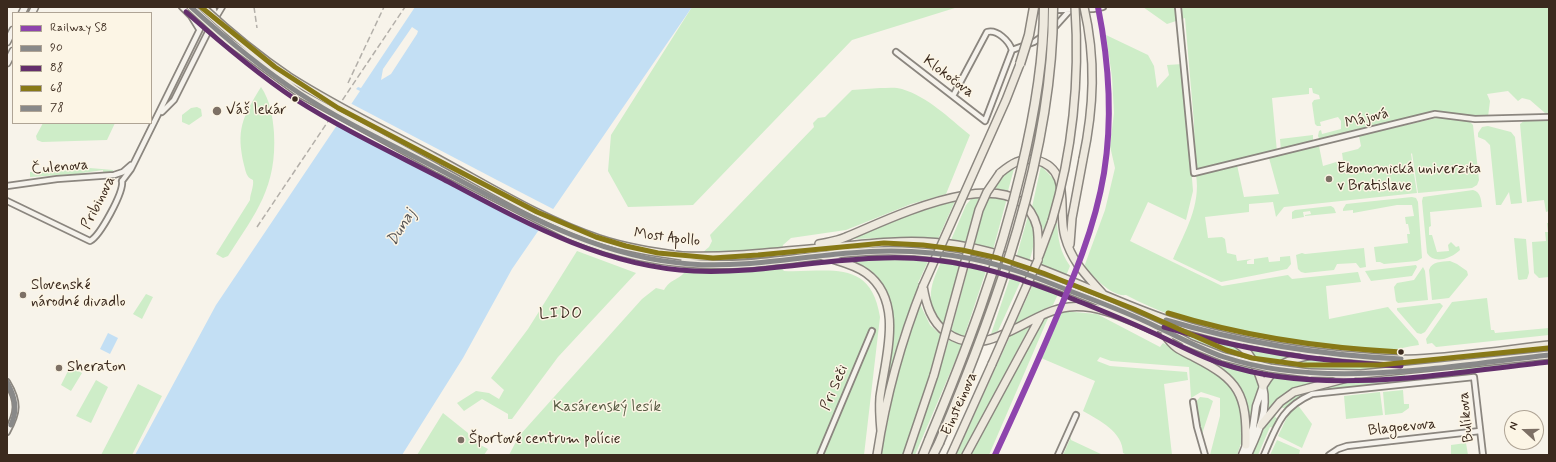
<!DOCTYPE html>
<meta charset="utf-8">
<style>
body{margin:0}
#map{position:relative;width:1556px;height:462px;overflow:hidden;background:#f7f3ea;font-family:Mynerve,sans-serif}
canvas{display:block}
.frame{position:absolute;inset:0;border:8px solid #3b2a1e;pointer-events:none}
.legend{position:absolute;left:12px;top:12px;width:140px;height:112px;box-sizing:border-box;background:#fcf5e5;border:1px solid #afa495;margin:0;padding:5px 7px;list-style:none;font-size:12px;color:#3b2a1e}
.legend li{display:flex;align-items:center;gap:8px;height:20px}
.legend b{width:20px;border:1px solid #afa495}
.north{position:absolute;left:1504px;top:410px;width:40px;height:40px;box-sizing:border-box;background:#fcf5e5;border:1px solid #afa495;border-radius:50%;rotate:291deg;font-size:11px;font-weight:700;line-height:16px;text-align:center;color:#3b2a1e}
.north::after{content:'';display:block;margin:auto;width:14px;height:18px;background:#7d7065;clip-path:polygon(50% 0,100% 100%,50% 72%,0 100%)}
</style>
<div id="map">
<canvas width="1556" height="462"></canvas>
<div class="frame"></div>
<ul class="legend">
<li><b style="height:5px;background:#8e44ad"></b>Railway S8</li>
<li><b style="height:5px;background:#898989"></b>90</li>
<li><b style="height:5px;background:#642f6c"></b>88</li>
<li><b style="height:5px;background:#887917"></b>68</li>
<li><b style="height:5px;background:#898989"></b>78</li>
</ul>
<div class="north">N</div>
</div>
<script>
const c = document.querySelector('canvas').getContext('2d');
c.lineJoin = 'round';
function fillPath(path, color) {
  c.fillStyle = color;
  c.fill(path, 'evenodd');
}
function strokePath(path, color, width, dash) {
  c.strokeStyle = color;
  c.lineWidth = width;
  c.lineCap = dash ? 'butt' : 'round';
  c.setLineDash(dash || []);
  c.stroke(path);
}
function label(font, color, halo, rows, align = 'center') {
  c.font = font + ' Mynerve,sans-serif';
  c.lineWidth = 3;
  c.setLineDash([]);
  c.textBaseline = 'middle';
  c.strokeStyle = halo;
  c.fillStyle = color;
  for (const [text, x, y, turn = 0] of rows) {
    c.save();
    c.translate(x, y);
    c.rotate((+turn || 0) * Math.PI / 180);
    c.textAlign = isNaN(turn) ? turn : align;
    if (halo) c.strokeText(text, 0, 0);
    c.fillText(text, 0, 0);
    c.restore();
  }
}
const green = new Path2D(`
 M 692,7 L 958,7 L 852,40 L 693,205 L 628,207 L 608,171 L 611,135 Z
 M 1143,7 L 1549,7 L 1549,114 L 1545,113 L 1530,100 L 1522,98 L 1518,101 L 1508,91 L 1487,94 L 1490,101 L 1488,117 L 1434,112 L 1320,140 L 1318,136 L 1319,131 L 1321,130 L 1322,134 L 1341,129 L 1341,121 L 1338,117 L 1320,122 L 1321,126 L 1317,126 L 1315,124 L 1312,103 L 1314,100 L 1320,99 L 1319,95 L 1313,93 L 1312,88 L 1309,88 L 1309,94 L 1272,98 L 1277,152 L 1199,169 L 1195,168 L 1194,123 L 1185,18 L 1167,24 Z
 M 1106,35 L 1148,55 L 1154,66 L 1157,88 L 1169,75 L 1167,65 L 1183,64 L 1193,191 L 1186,220 L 1148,202 L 1130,241 L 1222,286 L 1288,275 L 1292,279 L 1358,272 L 1361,282 L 1326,286 L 1329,319 L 1388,307 L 1418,341 L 1419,345 C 1408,346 1397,350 1386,351 C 1365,351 1344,348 1323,346 C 1257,338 1185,327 1126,295 C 1111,297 1095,277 1084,267 L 1105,210 L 1115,168 L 1110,146 L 1114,113 L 1112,77 Z
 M 261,87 C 270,100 273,117 274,133 C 277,187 256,213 228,256 L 223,258 L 216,254 L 250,200 C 250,194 254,187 253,180 C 246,177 246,172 244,165 C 236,130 242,118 261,87 Z
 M 880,88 C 887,88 896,87 902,89 C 928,97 949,118 970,135 L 946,194 L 911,204 L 846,230 L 791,238 L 783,245 L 778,264 L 784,271 C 827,273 871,257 880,317 L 864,455 L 509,455 L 519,436 L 642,299 L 656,288 L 664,290 C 671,279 674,282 683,274 C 693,265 700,254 709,247 L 712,241 L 710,235 L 814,127 L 813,123 L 818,118 L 825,117 L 852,90 Z
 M 197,107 L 201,109 L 202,116 L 189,125 L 182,122 L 182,115 L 191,108 Z
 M 1441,117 L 1469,121 L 1473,125 L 1479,180 L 1477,185 L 1472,188 L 1418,193 L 1412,153 L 1411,154 L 1417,193 L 1284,207 L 1276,217 L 1273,202 L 1249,204 L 1249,212 L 1205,217 L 1208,238 L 1222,237 L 1225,239 L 1227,253 L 1236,255 L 1237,261 L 1252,259 L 1247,261 L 1247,264 L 1254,264 L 1254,259 L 1268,257 L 1269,262 L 1280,261 L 1280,257 L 1290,256 L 1291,264 L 1287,269 L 1221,282 L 1173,259 C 1185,232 1201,205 1196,175 L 1237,165 L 1244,197 L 1279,194 L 1269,158 L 1319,146 L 1323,166 L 1343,160 L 1342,153 L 1358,149 L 1361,146 L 1359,136 Z
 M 1549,119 L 1549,214 L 1549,211 L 1546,212 L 1544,200 L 1527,202 L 1520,124 L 1525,120 Z
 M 43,123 L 115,123 L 107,140 L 42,142 L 37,140 L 36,136 Z
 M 1488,126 L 1511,132 L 1515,137 L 1522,203 L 1511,204 L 1509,192 L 1501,205 L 1496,205 L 1490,145 L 1485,140 L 1478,137 L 1478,133 L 1482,127 Z
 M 1313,135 L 1313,143 L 1281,151 L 1280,139 Z
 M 1015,165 L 1008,191 L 994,188 L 1009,170 Z
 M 1041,166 L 1053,178 L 1058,188 L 1044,233 L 1040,220 L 1032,207 Z
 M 90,168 L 113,170 L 114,173 L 103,174 L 103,170 L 76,174 L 30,177 L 30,172 L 53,171 L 57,169 C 66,172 81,170 90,168 Z
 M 1473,190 C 1481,192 1481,200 1482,207 L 1430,212 L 1431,226 L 1429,227 L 1429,235 L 1432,235 L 1437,252 L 1449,251 L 1448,245 L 1451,242 L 1456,247 L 1459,246 L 1460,250 C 1452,258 1434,265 1427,253 L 1422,201 L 1423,197 Z
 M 990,195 L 1007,198 L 993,250 L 974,245 L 983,210 Z
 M 979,197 L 965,243 L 951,240 L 966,205 L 972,198 Z
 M 1412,197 L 1416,198 L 1418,202 L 1422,258 L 1417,261 L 1384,264 L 1380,262 L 1376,262 L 1374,247 L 1408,243 L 1407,234 L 1410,234 L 1408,224 L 1406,224 L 1405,217 L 1414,216 L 1412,205 L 1397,205 L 1353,213 L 1353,210 L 1343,211 L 1343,209 L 1346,204 Z
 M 955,201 L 938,239 L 916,237 L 852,239 L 912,214 Z
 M 1331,206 L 1334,208 L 1336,213 L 1305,216 L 1305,215 L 1311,214 L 1310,211 L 1303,212 L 1304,217 L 1292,219 L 1292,212 L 1295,210 Z
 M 1028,216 C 1036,232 1035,245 1029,262 L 1016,258 Z
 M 1057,222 C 1058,239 1060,252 1070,266 L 1066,276 L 1040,265 Z
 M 1547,223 L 1549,223 L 1549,277 L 1539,278 L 1534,273 L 1532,242 L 1546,241 L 1545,232 L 1548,232 Z
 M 1514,238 L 1526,239 L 1529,273 L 1527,279 L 1519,280 L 1518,279 Z
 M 1364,248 L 1366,267 L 1360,268 L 1356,263 L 1337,264 L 1334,270 L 1305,273 L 1301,272 L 1298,269 L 1296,255 L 1302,253 L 1305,254 Z
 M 577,251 L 636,273 L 558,357 L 512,419 L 508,419 L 508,414 L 482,399 L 464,411 L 457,403 L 476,391 L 489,393 L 499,399 L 504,390 L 491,378 L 528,329 Z
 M 878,255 L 930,257 L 918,283 L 920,284 L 900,336 L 886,387 C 892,335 908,276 841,258 Z
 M 943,258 L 961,260 L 943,325 C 923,302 931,283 943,258 Z
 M 970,261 L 988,265 L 964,337 L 951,332 Z
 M 1450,261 L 1457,264 L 1467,271 L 1468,275 L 1449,298 L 1432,300 L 1429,270 C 1432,261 1441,262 1450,261 Z
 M 1416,265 L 1417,267 L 1412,276 L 1371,281 L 1365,271 Z
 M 1423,267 L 1425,271 L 1428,300 L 1398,303 L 1396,301 L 1394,287 L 1397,283 L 1414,280 Z
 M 1012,272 L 1023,276 L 998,331 L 991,334 Z
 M 1035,280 L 1060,290 L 1053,305 L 1015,324 Z
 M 146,294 L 153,297 L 142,319 L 133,314 Z
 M 1487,298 L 1491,330 L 1494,330 L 1495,333 L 1549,328 L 1549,335 L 1436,347 L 1432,343 L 1427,344 L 1426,339 L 1452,302 Z
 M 1104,300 L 1166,325 L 1230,343 L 1250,358 L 1260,385 L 1251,422 C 1250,415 1248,405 1245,398 C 1229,368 1198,356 1169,340 L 1222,362 L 1225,353 Z
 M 1440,303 L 1443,306 L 1425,332 L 1421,334 L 1417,333 L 1397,310 L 1397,308 Z
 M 920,304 L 930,325 L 942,336 L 925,395 L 903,455 L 881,455 L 899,365 Z
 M 1062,311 L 1097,314 L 1160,347 L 1163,343 L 1217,371 L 1237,395 L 1245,432 L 1237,455 L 1210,455 L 1220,416 L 1220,398 L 1201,392 L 1191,398 L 1189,367 L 1111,361 L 1100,357 L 1097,361 L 1110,366 L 1187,372 L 1188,380 L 1164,384 L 1172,455 L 1127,455 L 1123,453 C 1123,432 1099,420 1083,411 L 1095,381 L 1041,358 Z
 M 1049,316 L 989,455 L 969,455 L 1038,325 Z
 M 1031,324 L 962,455 L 956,455 L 1011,334 Z
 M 949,340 L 962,345 L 915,455 L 911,455 Z
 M 1244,346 L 1298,355 L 1279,362 L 1264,379 L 1254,355 Z
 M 1310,358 L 1414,364 L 1364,370 L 1309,369 L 1308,379 L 1337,380 L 1307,386 L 1266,416 L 1268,400 L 1266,388 L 1273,375 L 1283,365 Z
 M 1549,360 L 1549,363 L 1470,371 L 1470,375 L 1314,392 C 1303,395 1293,399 1286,409 L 1280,407 L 1275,417 L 1278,419 L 1274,428 L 1270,427 L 1258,455 L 1251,455 C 1258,438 1265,420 1278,407 C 1300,383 1372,378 1405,375 L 1405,380 L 1437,377 L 1437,374 L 1454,373 L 1454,369 Z
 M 70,367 L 82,373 L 71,391 L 61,385 Z
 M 96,380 L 108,387 L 91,423 L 76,416 Z
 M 138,384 L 162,396 L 132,455 L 101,455 Z
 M 1403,390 L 1404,404 L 1409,404 L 1409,408 L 1402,413 L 1385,415 L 1383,392 Z
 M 1380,392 L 1383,415 L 1346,419 L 1344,396 Z
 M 1200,397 L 1208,398 L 1213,401 L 1201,437 L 1196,402 Z
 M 1297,404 L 1312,424 L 1302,448 L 1278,436 L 1290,411 Z
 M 443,413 L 468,433 L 469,439 L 488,449 L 484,455 L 417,455 Z
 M 1071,437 L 1071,440 L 1103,455 L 1070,454 L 1063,455 Z
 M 1277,440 L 1300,450 L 1299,455 L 1270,455 Z
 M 1466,443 L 1468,455 L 1451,455 L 1451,445 Z`);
const water = new Path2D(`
 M 415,7 L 692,7 L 512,269 L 463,358 L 402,455 L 135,455 L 216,305 L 360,91 L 356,89 L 358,87 L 361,88 Z
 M 108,333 L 118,338 L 110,354 L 100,349 Z`);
const pier = new Path2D(`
 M 412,27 L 418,31 L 417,34 L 391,74 L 381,80 L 383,69 Z
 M 350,103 L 495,179 L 555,210 L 540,231 L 521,222 L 336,124 Z`);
const minor = new Path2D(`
 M 182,7 L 191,16 L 199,29
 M 213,7 L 216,17
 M 1178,7 L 1194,173 L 1435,114 L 1475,119 L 1549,117
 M 1054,10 L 1093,9 L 1103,7
 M 216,17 L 222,7
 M 1052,30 L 1070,10
 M 896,52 L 985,121 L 1012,50 L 1034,42 L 1044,35
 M 953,96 L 987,32 C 997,29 1009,41 1012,50
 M 162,112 L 174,100 L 210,28
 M 122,181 L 131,169 L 203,23
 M 7,186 L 57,179 L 114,175 L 123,172 L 131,165
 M 7,201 L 90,241 C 100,236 124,192 122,181
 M 7,382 C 19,402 18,412 7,432
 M 1193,402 L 1197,427 L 1205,455
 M 820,455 L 872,331
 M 1058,455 L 1076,415
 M 1264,455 C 1277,425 1281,408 1312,394 L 1474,377 L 1483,455
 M 1329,455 L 1338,449 L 1347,446 L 1480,431`);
const tertiary = new Path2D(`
 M 22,13 L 25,7
 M 32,13 L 35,7
 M 7,42 L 13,30
 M 7,63 L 13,51
 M 1242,455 L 1253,428 L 1256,406 L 1263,386
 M 1248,455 C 1258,433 1269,411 1263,386`);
const primary = new Path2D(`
 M 437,168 L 567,234 C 623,258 683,267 744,264 C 788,261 832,252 876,251 C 962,248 1032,274 1110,306 C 1136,318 1164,328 1189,343
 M 1000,173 C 1011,164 1021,157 1036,160 C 1073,169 1057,211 1065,237 C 1072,262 1086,275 1103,294
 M 819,244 C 828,242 837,241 846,237 C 886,221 1018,153 1037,227 C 1039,237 1038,250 1038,260
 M 1070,244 L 1072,218 L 1083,159
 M 682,256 C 733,258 783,251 833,247 C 875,243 915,238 957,245 C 1032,257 1099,297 1171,321 C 1226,339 1283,349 1341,355 C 1366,357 1391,360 1416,359 C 1461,357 1505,350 1549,345
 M 823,256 C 837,261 854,264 866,273 C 905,301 885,359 880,397 C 879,409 880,420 881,431
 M 1039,256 L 1052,221
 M 923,286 C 926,304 931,322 947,333 C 988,362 1028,311 1069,307 C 1099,304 1127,319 1154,330
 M 1165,335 C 1174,348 1180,350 1194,357 C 1239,380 1247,394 1246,445
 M 1232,341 C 1251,349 1257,368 1263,386
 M 1186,342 L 1224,357
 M 1309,373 L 1361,374 L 1549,355
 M 1263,386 C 1278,361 1288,360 1316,354
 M 1261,425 L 1280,402 L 1294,392 L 1351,377
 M 877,455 C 886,396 901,341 923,286
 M 907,455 L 934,375
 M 951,455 L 992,364
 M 966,455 L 1041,316`);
const motorway = new Path2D(`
 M 923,455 L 929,440
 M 933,455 L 939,443`);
const rail = new Path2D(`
 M 254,7 L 257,28
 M 348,83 L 384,7
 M 257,227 L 405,7`);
const primaryBridge = new Path2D(`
 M 191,7 L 227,40 L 301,94 L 437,168
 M 202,7 C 229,32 258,56 289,77 C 336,107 386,131 434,157 C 488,186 542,220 599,239 C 626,248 654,252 682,256
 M 1083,159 C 1094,107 1096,59 1084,7
 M 1052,221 C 1073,150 1080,81 1075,7
 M 923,286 L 1006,100 L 1020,64
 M 1224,357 L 1270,368 L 1309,373
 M 992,364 L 1038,260
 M 934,375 L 979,210 L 987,192 L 1000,173`);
const motorwayBridge = new Path2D(`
 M 1020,64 L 1029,35 L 1034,7
 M 929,440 C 966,352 999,264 1021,171 C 1034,117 1044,63 1044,7
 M 939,443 C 996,308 1053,155 1053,7`);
const bus1 = new Path2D(`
 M 191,7 C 225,38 261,68 299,93 C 346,124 397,147 446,173 C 524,214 601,258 690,264 C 744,268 797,257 850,253 C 891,249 932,251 973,259 C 1007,266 1038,278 1070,291 C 1099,302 1129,313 1157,327 C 1179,337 1201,349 1224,357 C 1323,390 1447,366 1549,355
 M 1166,320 C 1243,343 1321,355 1401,359`);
const bus2 = new Path2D(`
 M 186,12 C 221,43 256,73 295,99 C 342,129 393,153 443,179 C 522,221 603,267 694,271 C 758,274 820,259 884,258 C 913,257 942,260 971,266 C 1005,273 1036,285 1068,297 C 1095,308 1123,319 1149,331 C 1174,342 1197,356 1223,364 C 1323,397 1445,373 1549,362
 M 1164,327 C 1242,350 1320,362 1401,366`);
const bus3 = new Path2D(`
 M 201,7 L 275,67 L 338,108 L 537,212 L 596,237 L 626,246 L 658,253 L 713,258 L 758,255 L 884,243 L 923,245 L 962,250 L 998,258 L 1043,273 L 1134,309 L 1226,350 L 1252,358 L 1303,365 L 1379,365 L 1548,348
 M 1168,313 C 1245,337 1322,348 1401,352`);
const bus4 = new Path2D(`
 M 7,382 C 15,397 18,409 11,425`);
const rail1 = new Path2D(`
 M 995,455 C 1014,414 1033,372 1051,330 C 1073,279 1095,228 1104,173 C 1113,117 1109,62 1098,7`);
const markers = [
 [295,99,3.5,"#3b2a1e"],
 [217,111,5,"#7d7065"],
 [1329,179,4,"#7d7065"],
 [23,295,4,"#7d7065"],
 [1401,352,3.5,"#3b2a1e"],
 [59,368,4,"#7d7065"],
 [461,440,4,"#7d7065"]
];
const streetNames = [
 ["Klokočova",948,77,37],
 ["Májová",1367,119,-14],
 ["Čulenova",60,168,-5],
 ["Pribinova",99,203,-63],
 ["Most Apollo",667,238,7],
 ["Pri Seči",835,388,-67],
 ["Einsteinova",960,404,-66],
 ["Bulíkova",1467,417,-96],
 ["Blagoevova",1402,428,-6]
];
const poiNames = [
 ["Váš lekár",226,111],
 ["Ekonomická univerzita",1337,170],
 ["v Bratislave",1337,187],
 ["Slovenské",31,286],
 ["národné divadlo",31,303],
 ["Sheraton",67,368],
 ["Športové centrum polície",469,440]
];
const parkNames = [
 ["Kasárenský lesík",607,408]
];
const waterNames = [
 ["Dunaj",402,228,-58]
];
const neighbourhoodNames = [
 ["LIDO",561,315]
];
fillPath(green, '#ceedc8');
fillPath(water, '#c3dff4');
fillPath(pier, '#f7f3ea');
strokePath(minor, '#8b867f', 8);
strokePath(tertiary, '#8b867f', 9);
strokePath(primary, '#8b867f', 10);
strokePath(motorway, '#8b867f', 11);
strokePath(minor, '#f5f2ec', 4.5);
strokePath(tertiary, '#f5f2ec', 6);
strokePath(primary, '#eee9de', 7);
strokePath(motorway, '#eee9de', 8);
strokePath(rail, '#b3afa9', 1.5, [6, 3]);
strokePath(primaryBridge, '#8b867f', 10, []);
strokePath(motorwayBridge, '#8b867f', 11, []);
strokePath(primaryBridge, '#eee9de', 7);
strokePath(motorwayBridge, '#eee9de', 8);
strokePath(bus1, '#898989', 5);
strokePath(bus2, '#642f6c', 5);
strokePath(bus3, '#887917', 5);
strokePath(bus4, '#898989', 5);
strokePath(rail1, '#8e44ad', 6);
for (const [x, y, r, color] of markers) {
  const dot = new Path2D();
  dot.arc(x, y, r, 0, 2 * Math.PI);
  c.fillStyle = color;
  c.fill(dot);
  strokePath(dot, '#fcf5e5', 1.5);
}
label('15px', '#3b2a1e', '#fcf5e5', streetNames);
label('15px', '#3b2a1e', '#fcf5e5', poiNames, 'left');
label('15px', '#575a42', '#fcf5e5', parkNames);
label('italic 16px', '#585554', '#fcf5e5', waterNames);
c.letterSpacing = '1px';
label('16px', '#3b2a1e', '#fcf5e5', neighbourhoodNames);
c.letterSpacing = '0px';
</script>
